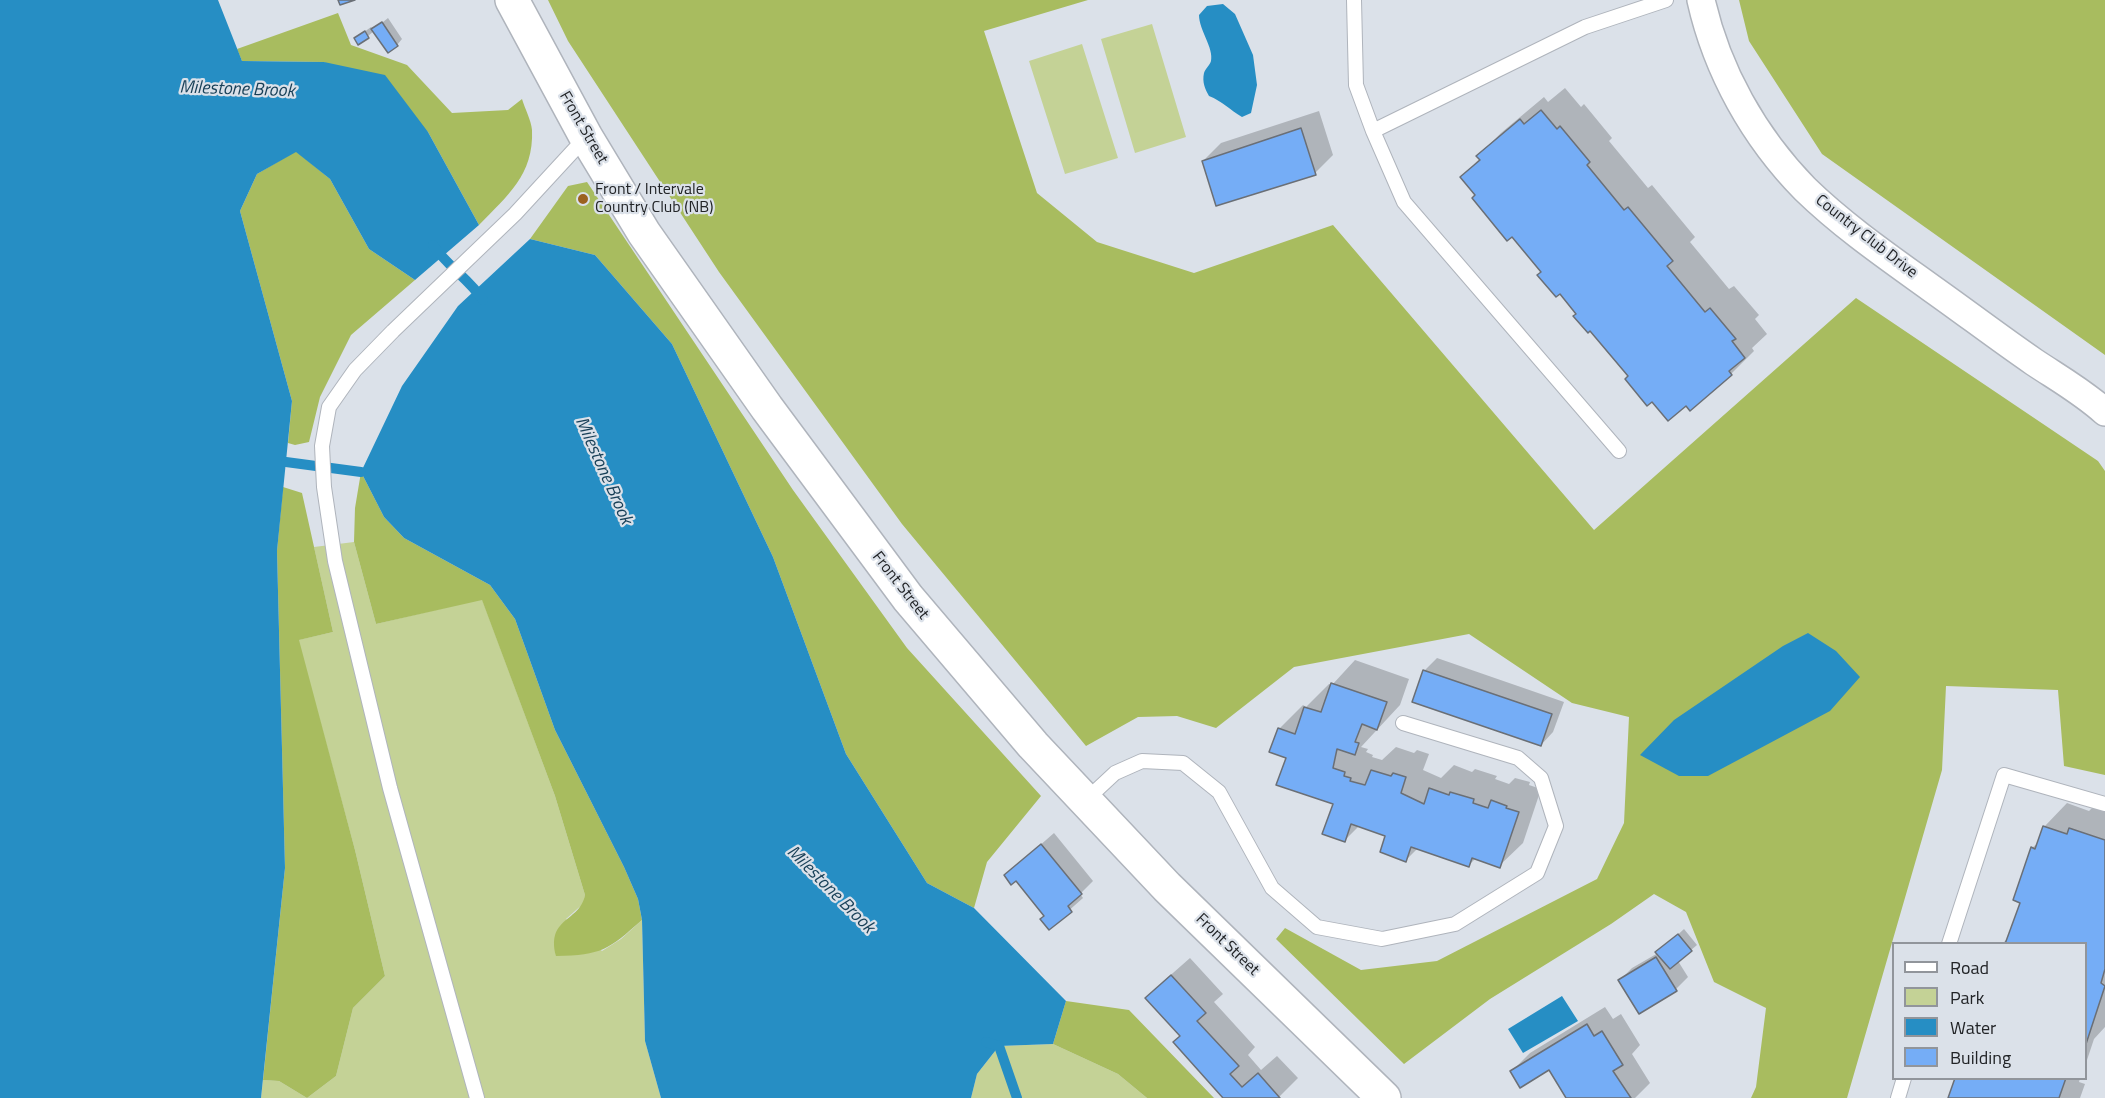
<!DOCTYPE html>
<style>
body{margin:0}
#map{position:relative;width:2105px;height:1098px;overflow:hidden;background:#dbe1e9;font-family:"Titillium Web",sans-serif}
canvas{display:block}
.legend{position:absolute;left:1892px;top:942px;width:195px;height:138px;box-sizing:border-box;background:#dbe1e9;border:2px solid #91959b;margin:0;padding:8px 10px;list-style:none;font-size:18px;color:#222427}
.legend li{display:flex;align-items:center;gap:12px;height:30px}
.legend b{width:30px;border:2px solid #91959b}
</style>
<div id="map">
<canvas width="2105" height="1098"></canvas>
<ul class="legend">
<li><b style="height:8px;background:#fff"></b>Road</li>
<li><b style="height:16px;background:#c4d296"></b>Park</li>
<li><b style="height:16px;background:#268ec4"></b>Water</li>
<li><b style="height:16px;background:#75adf6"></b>Building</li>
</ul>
</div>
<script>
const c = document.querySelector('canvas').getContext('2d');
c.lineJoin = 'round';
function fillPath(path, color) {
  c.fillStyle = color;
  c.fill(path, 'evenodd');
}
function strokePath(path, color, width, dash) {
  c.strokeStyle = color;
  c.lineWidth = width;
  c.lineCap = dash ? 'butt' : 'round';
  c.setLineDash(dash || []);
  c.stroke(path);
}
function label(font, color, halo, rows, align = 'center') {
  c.font = font + ' "Titillium Web",sans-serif';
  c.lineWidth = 4.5;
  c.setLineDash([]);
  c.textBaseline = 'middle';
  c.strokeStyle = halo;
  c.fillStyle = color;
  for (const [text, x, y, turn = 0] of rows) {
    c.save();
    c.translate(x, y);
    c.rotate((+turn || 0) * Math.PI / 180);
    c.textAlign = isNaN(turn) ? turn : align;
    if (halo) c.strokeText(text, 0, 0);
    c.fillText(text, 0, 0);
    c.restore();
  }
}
const green = new Path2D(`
 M 1152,24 L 1186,137 L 1135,153 L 1101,39 Z
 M 1082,44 L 1118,158 L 1065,174 L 1029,61 Z
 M 354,542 L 376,624 L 482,599 L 555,796 L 585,895 L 584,903 L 566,919 L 602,951 L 621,939 L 642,920 L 645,1041 L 661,1098 L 261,1098 L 263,1080 L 279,1081 L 307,1098 L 336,1076 L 353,1008 L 385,976 L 355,850 L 298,640 L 333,632 L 314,547 Z
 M 1053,1044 L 1118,1074 L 1147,1098 L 971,1098 L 977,1074 L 999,1046 Z`);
const forest = new Path2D(`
 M 548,0 L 1088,0 L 984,31 L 1037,193 L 1097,242 L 1194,273 L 1333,225 L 1594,530 L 1856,298 L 2098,461 L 2105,471 L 2105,775 L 2064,766 L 2058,690 L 1946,686 L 1942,770 L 1847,1098 L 1751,1098 L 1756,1087 L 1766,1008 L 1714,982 L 1686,912 L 1654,894 L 1611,924 L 1490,999 L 1404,1064 L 1276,939 L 1285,928 L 1361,970 L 1437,961 L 1597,879 L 1624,823 L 1629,717 L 1572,703 L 1469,634 L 1294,667 L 1216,728 L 1177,716 L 1138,717 L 1086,746 L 902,524 L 719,272 L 568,41 Z
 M 1739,0 L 2105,0 L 2105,355 L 1822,154 L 1749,41 Z
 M 338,13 L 351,45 L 407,65 L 452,113 L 508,110 L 522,99 C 525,109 531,120 532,130 C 534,175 507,196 479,225 L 428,132 L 324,62 L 242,61 L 237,49 Z
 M 296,151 L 330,179 L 369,249 L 415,280 L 351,335 L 320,397 L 309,442 L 295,445 L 288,443 L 292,401 L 240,211 L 257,174 Z
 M 587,182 L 793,490 L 907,648 L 1041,796 L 987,862 L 974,908 L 927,883 L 846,754 L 773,557 L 672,344 L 595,255 L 530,239 L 568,186 Z
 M 361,472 L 384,517 L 404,538 L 490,585 L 515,619 L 555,730 L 624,867 L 638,899 L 642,920 C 608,950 602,955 556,956 C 546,917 580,922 585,895 L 555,796 L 482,600 L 376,624 L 354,542 L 355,508 Z
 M 283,487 L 302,493 L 333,632 L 299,640 L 355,850 L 385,976 L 353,1008 L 336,1076 L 307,1098 L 279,1081 L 263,1080 L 285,868 L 277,551 Z
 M 1066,1001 L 1129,1010 L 1214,1098 L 1147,1098 L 1118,1074 L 1053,1044 Z`);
const water = new Path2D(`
 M 0,0 L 218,0 L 242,61 L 324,62 L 385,75 L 428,132 L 479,225 L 415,280 L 369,249 L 330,179 L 296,152 L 257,174 L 240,211 L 292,401 L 277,551 L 285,868 L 261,1098 L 0,1098 Z
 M 1223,4 L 1235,14 L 1253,55 L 1257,85 L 1251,113 L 1242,117 C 1230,110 1222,101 1209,96 C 1205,89 1202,82 1204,73 C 1205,69 1210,65 1211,61 C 1214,48 1199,30 1199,15 L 1207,6 Z
 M 530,239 L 595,255 L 672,344 L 773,557 L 846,754 L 927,883 L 974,908 L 1066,1001 L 1053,1044 L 999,1046 L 977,1074 L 971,1098 L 661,1098 L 645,1041 L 642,920 L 638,899 L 624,867 L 555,730 L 515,619 L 490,585 L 404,538 L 384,517 L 361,472 L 402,386 L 458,306 Z
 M 1808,633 L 1836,651 L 1860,677 L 1830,711 L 1708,776 L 1679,776 L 1640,755 L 1674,720 L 1783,646 Z
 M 1562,996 L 1578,1021 L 1523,1053 L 1508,1029 Z`);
const shadow = new Path2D(`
 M 388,18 L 402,39 L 397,45 L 374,31 L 368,36 L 356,38 L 371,27 L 373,30 Z
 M 1565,88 L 1581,107 L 1584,104 L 1612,138 L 1609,141 L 1648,188 L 1652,185 L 1695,237 L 1690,242 L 1729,289 L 1734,286 L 1759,315 L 1755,319 L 1767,334 L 1752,348 L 1754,351 L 1731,374 L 1686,403 L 1630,376 L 1462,177 L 1480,158 L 1478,156 L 1501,133 L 1544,97 L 1548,102 Z
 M 1319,111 L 1333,155 L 1315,173 L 1203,161 L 1221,143 Z
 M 1437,658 L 1564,702 L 1553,732 L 1541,745 L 1424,671 Z
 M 1355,660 L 1409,679 L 1400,705 L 1361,747 L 1368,749 L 1366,752 L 1373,755 L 1372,757 L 1382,760 L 1396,747 L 1414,753 L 1417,750 L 1429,754 L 1423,770 L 1441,778 L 1454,765 L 1472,772 L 1475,769 L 1497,776 L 1495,779 L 1509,784 L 1515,778 L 1530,782 L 1529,785 L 1541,789 L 1523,843 L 1499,866 L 1476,858 L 1469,865 L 1418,848 L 1406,860 L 1387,836 L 1359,826 L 1345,840 L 1335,803 L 1288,757 L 1279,729 L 1303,705 L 1306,707 L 1329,684 L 1332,685 Z
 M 2067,803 L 2089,811 L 2094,806 L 2105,810 L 2105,1027 L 2094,1039 L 2086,1063 L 2086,944 L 2002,944 L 2010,936 L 2022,902 L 2032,848 L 2040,841 L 2044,827 Z
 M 1054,833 L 1093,881 L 1080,894 L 1083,898 L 1049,928 L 1046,915 L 1016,879 L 1006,875 Z
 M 1684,929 L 1697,945 L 1678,961 L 1688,977 L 1676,989 L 1639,1012 L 1620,980 L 1632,968 L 1658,953 Z
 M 1190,958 L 1223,994 L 1214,1002 L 1255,1047 L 1248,1055 L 1261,1070 L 1277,1056 L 1298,1078 L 1278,1098 L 1225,1098 L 1182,1036 L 1165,980 Z
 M 1605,1007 L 1613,1019 L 1621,1014 L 1640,1045 L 1632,1054 L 1650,1083 L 1635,1098 L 1568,1098 L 1549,1068 L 1512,1071 L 1530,1053 Z
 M 1957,1078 L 2080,1078 L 2079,1082 L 2085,1084 L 2080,1098 L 1950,1098 Z`);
const stream = new Path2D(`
 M 433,245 C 447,266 469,279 483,300
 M 286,462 L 361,472
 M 986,1042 L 999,1046 L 1017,1098`);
const building = new Path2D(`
 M 338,0 L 355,0 L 340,5 Z
 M 382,22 L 398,46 L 388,53 L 371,29 Z
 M 365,31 L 369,38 L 358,45 L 354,38 Z
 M 1541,110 L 1557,129 L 1560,126 L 1590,162 L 1587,165 L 1624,210 L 1628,207 L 1673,261 L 1667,266 L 1705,312 L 1710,308 L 1736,339 L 1732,341 L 1745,358 L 1729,371 L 1732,375 L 1690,411 L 1686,406 L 1668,421 L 1652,402 L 1647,406 L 1625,379 L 1628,376 L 1590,331 L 1588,333 L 1573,316 L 1576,314 L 1560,294 L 1556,297 L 1537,275 L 1541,272 L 1512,237 L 1507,241 L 1472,198 L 1475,195 L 1460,177 L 1480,160 L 1476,156 L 1520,119 L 1524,124 Z
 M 1301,128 L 1316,175 L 1216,206 L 1202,161 Z
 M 1423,670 L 1552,714 L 1541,746 L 1412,702 Z
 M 1331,683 L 1387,702 L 1377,730 L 1362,724 L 1355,742 L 1359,743 L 1355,755 L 1337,749 L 1333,768 L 1345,772 L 1344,776 L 1351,778 L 1350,781 L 1365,785 L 1371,770 L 1391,776 L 1393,773 L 1406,777 L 1401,793 L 1424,804 L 1429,788 L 1449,795 L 1450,792 L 1474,799 L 1473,803 L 1488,808 L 1491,800 L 1507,806 L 1506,808 L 1519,812 L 1500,868 L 1472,858 L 1469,867 L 1411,847 L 1406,862 L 1380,852 L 1385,836 L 1351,824 L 1345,842 L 1322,834 L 1333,804 L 1276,785 L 1286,758 L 1269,752 L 1278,728 L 1295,734 L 1304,707 L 1321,712 Z
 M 2043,826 L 2067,834 L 2069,828 L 2105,840 L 2105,969 L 2101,983 L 2105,986 L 2086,1044 L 2086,944 L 2005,944 L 2020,903 L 2013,900 L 2031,847 L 2035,849 Z
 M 1041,844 L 1082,894 L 1068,906 L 1072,912 L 1049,930 L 1040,919 L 1044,916 L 1016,881 L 1011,885 L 1004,875 Z
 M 1678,934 L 1692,951 L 1670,969 L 1655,952 Z
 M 1656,957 L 1677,991 L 1639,1014 L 1618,980 Z
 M 1171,975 L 1206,1013 L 1197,1021 L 1239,1066 L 1230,1074 L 1242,1087 L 1258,1073 L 1280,1098 L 1223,1098 L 1173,1042 L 1180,1036 L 1145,998 Z
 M 1587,1024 L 1594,1036 L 1602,1031 L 1623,1065 L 1613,1071 L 1631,1098 L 1566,1098 L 1549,1070 L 1520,1088 L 1510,1071 Z
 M 1955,1078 L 2066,1078 L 2059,1098 L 1948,1098 Z`);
const lane = new Path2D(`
 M 1354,0 L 1356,85 L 1373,131 L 1404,202 L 1619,451
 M 1373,131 L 1585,27 L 1666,0
 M 1086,800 L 1115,773 L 1142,761 L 1183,763 L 1219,792 L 1272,888 L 1317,927 L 1382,939 L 1455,924 L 1537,873 L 1556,826 L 1541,778 L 1518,758 L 1403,723
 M 1949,944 L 2004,775 L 2105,804
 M 477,1098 L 390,788 L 335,561 L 324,487 L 322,446 L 329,407 L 355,370 L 393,331 L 515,214 L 586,137
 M 1898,1098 L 1904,1078`);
const street = new Path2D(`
 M 1701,0 C 1717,71 1754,137 1805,189 C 1843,226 1888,257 1931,288 C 1965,312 1999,338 2034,362 C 2058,378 2083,392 2105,412`);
const secondary = new Path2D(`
 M 512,0 L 586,137 L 644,233 L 767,408 L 908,598 L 1033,745 L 1167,887 L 1384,1098`);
const markers = [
 [583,199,6,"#9b621f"]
];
const streetNames = [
 ["Front Street",583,128,60],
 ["Country Club Drive",1866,237,38],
 ["Front Street",900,586,52],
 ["Front Street",1227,945,44]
];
const poiNames = [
 ["Front / Intervale",595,190],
 ["Country Club (NB)",595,208]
];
const waterNames = [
 ["Milestone Brook",237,90,2],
 ["Milestone Brook",603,471,66],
 ["Milestone Brook",830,890,45]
];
fillPath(green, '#c4d296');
fillPath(forest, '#a8bc5f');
fillPath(water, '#268ec4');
fillPath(shadow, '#0003');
strokePath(stream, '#268ec4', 10);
fillPath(building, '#75adf6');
strokePath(building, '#6a6f76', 1.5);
strokePath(lane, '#afb4bc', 16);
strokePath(street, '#afb4bc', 30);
strokePath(secondary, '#afb4bc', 36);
strokePath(lane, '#fff', 14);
strokePath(street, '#fff', 27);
strokePath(secondary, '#fff', 33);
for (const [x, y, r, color] of markers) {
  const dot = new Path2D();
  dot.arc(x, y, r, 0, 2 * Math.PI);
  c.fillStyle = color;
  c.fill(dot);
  strokePath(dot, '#dbe1e9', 2);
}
label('16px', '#222427', '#dbe1e9', streetNames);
label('16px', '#222427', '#dbe1e9', poiNames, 'left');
label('italic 18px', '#173f57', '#dbe1e9', waterNames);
</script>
